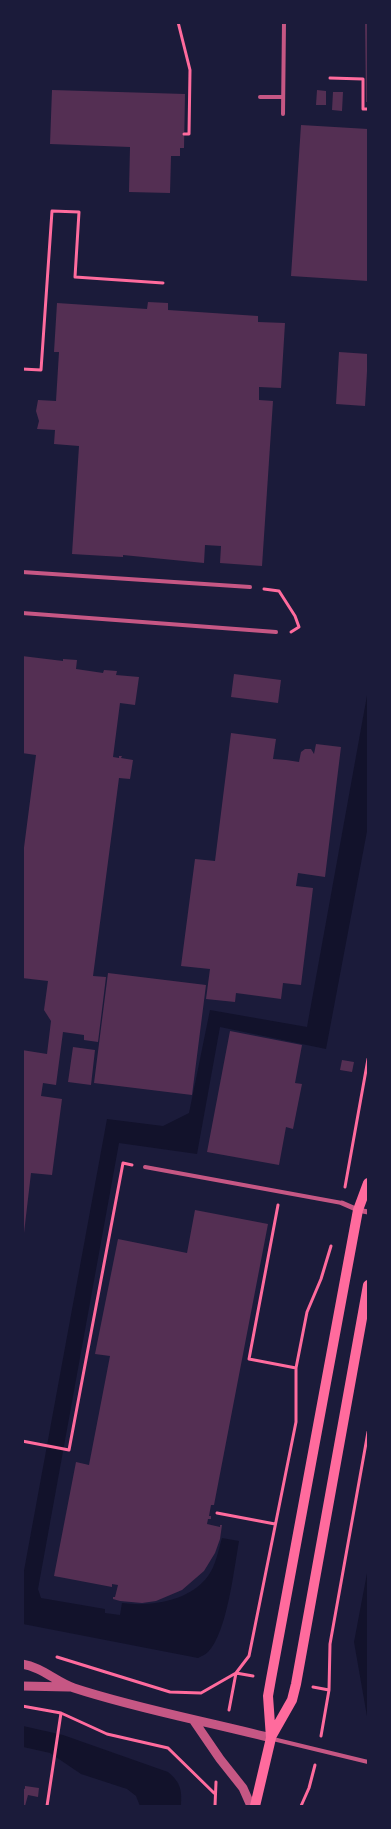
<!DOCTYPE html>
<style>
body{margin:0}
#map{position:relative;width:391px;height:1829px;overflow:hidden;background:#1b1b3a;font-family:"Sofia Sans Condensed",sans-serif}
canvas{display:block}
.frame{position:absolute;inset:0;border:24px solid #1b1b3a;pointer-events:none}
</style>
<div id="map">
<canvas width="391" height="1829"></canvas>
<div class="frame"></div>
</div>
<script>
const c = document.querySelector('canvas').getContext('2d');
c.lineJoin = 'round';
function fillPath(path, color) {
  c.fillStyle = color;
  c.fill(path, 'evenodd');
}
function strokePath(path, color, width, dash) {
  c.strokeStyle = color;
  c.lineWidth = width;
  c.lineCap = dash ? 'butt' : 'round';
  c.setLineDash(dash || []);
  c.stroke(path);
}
const water = new Path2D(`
 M 368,690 L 368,826 L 326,1049 L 220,1027 L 197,1154 L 119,1143 L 38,1589 L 41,1598 L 105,1609 L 105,1613 L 120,1615 L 122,1603 C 151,1607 190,1601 208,1576 C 216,1565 218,1551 222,1538 L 239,1541 C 234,1569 227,1633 208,1652 C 205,1655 201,1656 198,1658 L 23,1624 L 23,1576 L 107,1119 L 163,1126 L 189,1113 L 210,1010 L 307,1027 Z
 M 368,1568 L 368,1722 L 354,1642 Z
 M 23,1726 L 63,1735 L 168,1772 C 181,1783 182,1790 181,1806 L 140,1806 L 136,1796 L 127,1789 L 81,1774 L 50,1753 L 23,1747 Z`);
const building = new Path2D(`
 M 365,22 L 368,22 L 368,102 L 366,102 Z
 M 52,90 L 185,94 L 184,148 L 180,148 L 180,156 L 171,156 L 170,193 L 129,192 L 130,147 L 50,144 Z
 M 317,90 L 326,91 L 326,105 L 316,105 Z
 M 333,92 L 343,92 L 342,111 L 332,110 Z
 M 301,125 L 368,129 L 368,281 L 291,276 Z
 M 148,302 L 168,303 L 168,310 L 258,316 L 258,322 L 285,323 L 281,388 L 259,387 L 259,400 L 273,401 L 262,566 L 220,563 L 221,546 L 205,545 L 204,563 L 123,555 L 123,557 L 72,554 L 79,446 L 54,444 L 55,430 L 37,429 L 39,421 L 36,411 L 38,400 L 56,401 L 59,352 L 54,352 L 57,303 L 147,309 Z
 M 339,352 L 368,354 L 365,406 L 336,404 Z
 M 22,656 L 63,661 L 63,659 L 77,660 L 76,669 L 103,673 L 104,670 L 117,671 L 116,675 L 139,677 L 135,705 L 120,703 L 113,757 L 119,758 L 119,756 L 122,756 L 121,758 L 133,760 L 130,779 L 119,778 L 93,976 L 106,977 L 98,1042 L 84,1040 L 84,1035 L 63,1032 L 56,1085 L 43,1083 L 41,1096 L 62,1099 L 52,1175 L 31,1173 L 24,1233 L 22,1050 L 47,1054 L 51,1021 L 44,1010 L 48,981 L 22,978 L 22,863 L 36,755 L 22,753 Z
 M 234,674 L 281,680 L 278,703 L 231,697 Z
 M 231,733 L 276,739 L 273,759 L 286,760 L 299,762 L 301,752 L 305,749 L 311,749 L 314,754 L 316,744 L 341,747 L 325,877 L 298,873 L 296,886 L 313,888 L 301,985 L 283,983 L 281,999 L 236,993 L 235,1002 L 206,999 L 210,969 L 181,966 L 195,859 L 215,861 Z
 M 108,973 L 206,985 L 192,1095 L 94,1083 Z
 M 230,1031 L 302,1045 L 295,1083 L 302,1084 L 293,1129 L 286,1127 L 279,1165 L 207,1152 Z
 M 73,1047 L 95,1050 L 91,1085 L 68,1082 Z
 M 342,1060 L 354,1062 L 352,1072 L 340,1070 Z
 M 195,1210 L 268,1224 L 214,1505 L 211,1505 L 209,1516 L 211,1516 L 211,1519 L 208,1519 L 207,1524 L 220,1527 L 220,1525 L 222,1525 L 220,1539 L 215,1553 L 204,1571 L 182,1590 L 156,1601 L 142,1603 L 120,1601 L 113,1599 L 113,1597 L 115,1597 L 118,1585 L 112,1584 L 112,1587 L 54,1576 L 76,1462 L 89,1465 L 110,1356 L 95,1354 L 118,1239 L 187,1253 Z
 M 25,1786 L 39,1788 L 38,1797 L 28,1795 L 25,1806 L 22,1806 L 22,1788 L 25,1789 Z`);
const path = new Path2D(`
 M 178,22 L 190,70 L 189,134 L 184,134
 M 330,78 L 363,79 L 363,109 L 368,109
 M 22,369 L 41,370 L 52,211 L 79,212 L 75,277 L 163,283
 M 264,589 L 279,591 L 295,616 L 299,627 L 291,632
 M 345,1187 L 368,1059
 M 278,1205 L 249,1359 L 296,1368
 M 22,1441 L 69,1450 L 123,1163 L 132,1165
 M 217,1513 L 275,1524
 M 57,1657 L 170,1692 L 201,1693 L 236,1673 L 253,1676
 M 313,1687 L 329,1690
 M 22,1706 L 61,1713 L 107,1734 L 168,1748 L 214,1793
 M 229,1710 L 236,1673 L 249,1656 L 296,1422 L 296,1368 L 307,1312 L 321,1279 L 331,1246
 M 321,1736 L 329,1690 L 330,1644 L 368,1432
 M 47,1806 L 61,1713
 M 215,1806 L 216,1782
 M 301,1806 L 309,1788 L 315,1765`);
const service = new Path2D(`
 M 260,97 L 283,97
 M 283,114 L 284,22
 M 22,572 L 250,587
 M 22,613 L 276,632
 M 145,1167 L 342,1203
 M 273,1739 L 368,1762`);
const minor = new Path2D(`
 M 342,1203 L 358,1210 L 368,1212`);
const tertiary = new Path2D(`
 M 22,1664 C 42,1667 56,1682 74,1688 C 138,1709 205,1721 271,1738
 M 22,1686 L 69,1687
 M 194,1721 L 220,1759 L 243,1788 L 251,1806`);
const secondary = new Path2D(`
 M 271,1737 L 292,1700 L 296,1684 L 368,1285
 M 255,1806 L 271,1738 L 268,1696 L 271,1679 L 358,1210 L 368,1183`);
fillPath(water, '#12122b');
fillPath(building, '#542f53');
strokePath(path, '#ff6b9d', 3);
strokePath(service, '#c65784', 4);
strokePath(minor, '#c65784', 5);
strokePath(tertiary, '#c65784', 9);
strokePath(secondary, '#ff6b9d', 10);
</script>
